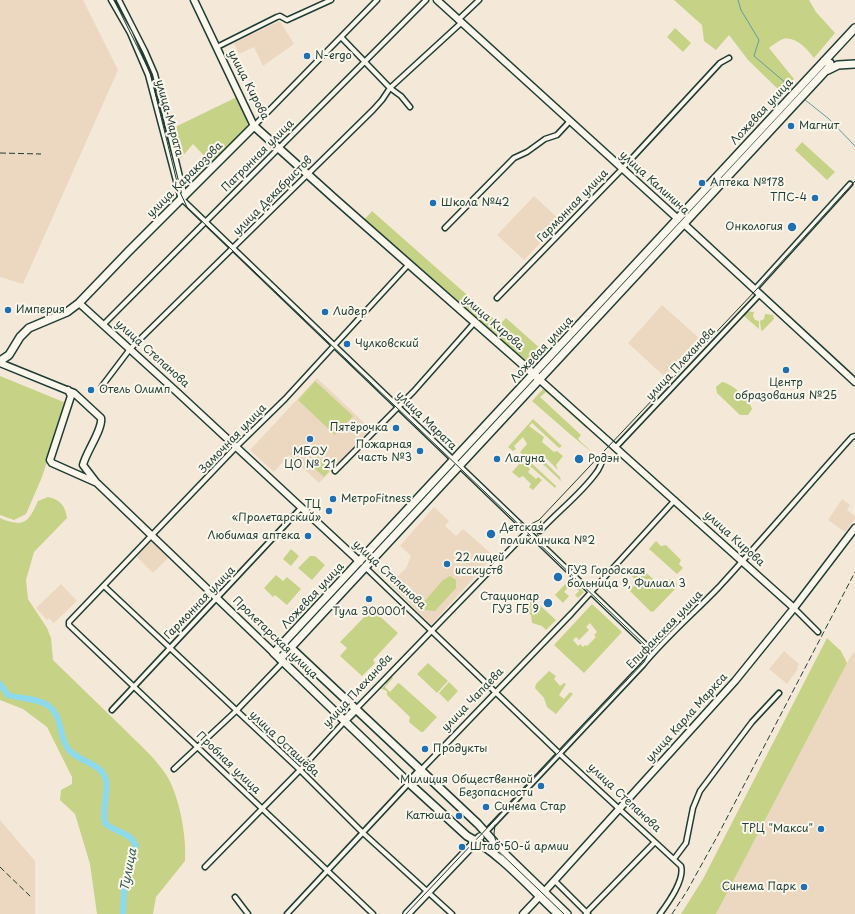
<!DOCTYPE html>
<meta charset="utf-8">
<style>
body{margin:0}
canvas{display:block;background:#f4e9d8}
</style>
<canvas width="855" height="914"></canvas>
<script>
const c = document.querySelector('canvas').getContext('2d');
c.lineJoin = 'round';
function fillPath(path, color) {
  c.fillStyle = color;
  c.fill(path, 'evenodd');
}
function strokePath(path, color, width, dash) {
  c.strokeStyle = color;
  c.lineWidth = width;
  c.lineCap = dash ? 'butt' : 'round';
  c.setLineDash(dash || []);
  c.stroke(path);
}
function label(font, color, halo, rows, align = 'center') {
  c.font = font + ' "Playpen Sans",sans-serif';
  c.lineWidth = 4;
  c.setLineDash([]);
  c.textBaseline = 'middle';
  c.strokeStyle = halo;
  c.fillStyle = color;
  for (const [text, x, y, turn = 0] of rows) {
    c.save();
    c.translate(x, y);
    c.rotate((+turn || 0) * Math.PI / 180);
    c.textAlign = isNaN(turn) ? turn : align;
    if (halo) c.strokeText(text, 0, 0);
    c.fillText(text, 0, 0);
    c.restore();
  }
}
const built = new Path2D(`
 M 0,0 L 83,0 L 118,70 L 23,284 L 0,277 Z
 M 280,21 L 294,44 L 263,66 L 254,47 L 239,54 L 234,43 Z
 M 534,196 L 561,221 L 524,260 L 497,235 Z
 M 662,305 L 699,338 L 664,376 L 628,343 Z
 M 317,378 L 371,429 L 319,483 L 289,455 L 274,472 L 250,450 Z
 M 842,499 L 850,505 L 847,510 L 855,516 L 855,519 L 845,532 L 828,520 Z
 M 434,507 L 449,521 L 445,526 L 456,536 L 463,529 L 494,556 L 431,625 L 390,584 L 406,568 L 411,556 L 400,546 Z
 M 152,540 L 169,557 L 153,573 L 136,556 Z
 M 61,584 L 77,601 L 54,623 L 49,618 L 47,620 L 36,608 Z
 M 855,650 L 855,914 L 716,914 L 847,663 Z
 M 784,651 L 799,664 L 797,668 L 798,669 L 787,684 L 769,669 Z
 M 0,820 L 35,861 L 35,914 L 0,914 Z`);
const green = new Path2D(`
 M 674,0 L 809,0 L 816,12 L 835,33 L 814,58 C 807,49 796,36 783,39 C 778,41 773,45 769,48 L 794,79 L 782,93 L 748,60 L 729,35 L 716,50 L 704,41 L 702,25 Z
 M 675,28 L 691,43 L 683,52 L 667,37 Z
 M 237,97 L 248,121 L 247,129 L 212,164 L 193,144 L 181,158 L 173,128 Z
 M 802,142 L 835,172 L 827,180 L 795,150 Z
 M 372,211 L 500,324 L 506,318 L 542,350 L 528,365 L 364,220 Z
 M 746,311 L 754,312 L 753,316 L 755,320 L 759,321 L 759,329 L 744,316 Z
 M 765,314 L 773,315 L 774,319 L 762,331 L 761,330 L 760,321 L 764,319 Z
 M 0,376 L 66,403 L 42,477 L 26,514 L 14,520 L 0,515 Z
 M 315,381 L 353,416 L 335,435 L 298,400 Z
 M 722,382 C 731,383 750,399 752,409 L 748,415 L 740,415 L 717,393 L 716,387 Z
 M 544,388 L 586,425 L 586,428 L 546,392 L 540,397 L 581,435 L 578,439 L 594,454 L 571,435 L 532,401 Z
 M 533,419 L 562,446 L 559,448 L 532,423 L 529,426 L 544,437 L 542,442 L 554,452 L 557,451 L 563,456 L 556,465 L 558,470 L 546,458 L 543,460 L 560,477 L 561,481 L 532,454 L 527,459 L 556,486 L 555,488 L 523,460 L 525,457 L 520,452 L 527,444 L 523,437 L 514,446 L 516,449 L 513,451 L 508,447 Z
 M 317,456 L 331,469 L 324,477 L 310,464 Z
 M 522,461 L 530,469 L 528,472 L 536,479 L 538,477 L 542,480 L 533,490 L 529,487 L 531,484 L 523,476 L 519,478 L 512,472 Z
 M 48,497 C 61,500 65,506 67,518 L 34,552 L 26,580 L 28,599 L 47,628 L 51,638 L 53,660 C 77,683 101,707 125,730 C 139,744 154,757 165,773 C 179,793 187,837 185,861 L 156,897 L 153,914 L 97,914 L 90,864 L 75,814 L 60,800 L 61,790 L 72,784 L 72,777 L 47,727 L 23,709 L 0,700 L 0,518 C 24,528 28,523 38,501 Z
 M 656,541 L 661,546 L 666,545 L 681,560 L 679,564 L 683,568 L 677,574 L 649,549 Z
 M 291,549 L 299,556 L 291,566 L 283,559 Z
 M 310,556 L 315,556 L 325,565 L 312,580 L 298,568 Z
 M 639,569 L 642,569 L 661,586 L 670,579 L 677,584 L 677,587 L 654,611 L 651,612 L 630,591 L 636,582 L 632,576 Z
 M 276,575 L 283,581 L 287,577 L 301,589 L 287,605 L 275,595 L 273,597 L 264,588 Z
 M 450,576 L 456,580 L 456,588 L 435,611 L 425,610 L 424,602 L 443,580 Z
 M 570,579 L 584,592 L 578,598 L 575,595 L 579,591 L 571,584 L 564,592 L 569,596 L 563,603 L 555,595 Z
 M 533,599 L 556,620 L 546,630 L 542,626 L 532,623 L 531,615 L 524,609 Z
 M 592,604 L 622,632 L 584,673 L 554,645 ZM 590,623 L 597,632 L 594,635 L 596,637 L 587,646 L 585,645 L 583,647 L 580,644 L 578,646 L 573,640 L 576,637 L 579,640 L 589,630 L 586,627 Z
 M 372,609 L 398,633 L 373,660 L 375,663 L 362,676 L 340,656 L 347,648 L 340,642 Z
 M 827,638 L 841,651 L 847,663 L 716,914 L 681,914 L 703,879 Z
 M 428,663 L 448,681 L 437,693 L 417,674 Z
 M 549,671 L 556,676 L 554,679 L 560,686 L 564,683 L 566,684 L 559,695 L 564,699 L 570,692 L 573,694 L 556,714 L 547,707 L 544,698 L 535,688 L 536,684 Z
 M 390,675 L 393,678 L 385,687 L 390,692 L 398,683 L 400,684 L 437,717 L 423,732 L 421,732 L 409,722 L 410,717 L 387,695 L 387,691 L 379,688 L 383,687 L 386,684 L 385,680 Z
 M 449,682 L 458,691 L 448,702 L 439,693 Z`);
const stream = new Path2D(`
 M 738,0 L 741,10 L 759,40 L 754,56 L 793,89
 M 804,99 L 829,119 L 855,146`);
const river = new Path2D(`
 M 0,684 L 8,695 C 21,699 38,698 49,706 C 63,717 58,737 69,750 C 79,762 102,763 106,780 C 109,794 101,809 105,823 C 115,833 130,831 136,846 L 124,891 L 123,914`);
const street = new Path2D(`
 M 111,0 L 130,33 L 148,75 L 181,200 L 184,201 L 647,646 L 649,657
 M 119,0 L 145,51 L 155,74 L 185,197
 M 458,20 L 479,0
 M 341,37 L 390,88 L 401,96 L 410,107
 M 217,47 L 277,17 L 280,16 L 287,20 L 331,0
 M 254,126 L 377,0
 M 445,228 L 514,158 L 527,152 L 545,139 L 557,135 L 570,121
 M 755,289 L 850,184
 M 497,298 L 622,169 L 720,63 L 729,58
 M 103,325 L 426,0
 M 102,386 L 130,349 L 373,110 L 382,100 L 390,88 L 461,23
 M 616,447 L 760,294
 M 335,471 L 414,391 L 475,322
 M 540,531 C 558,511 580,495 596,473 C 599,470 600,466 602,462
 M 366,568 L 563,757 L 681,866 C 685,880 668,903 660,914
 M 104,586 L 300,770 L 362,832 L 452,914
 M 794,608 L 818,632
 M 356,709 L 528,531
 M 112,710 L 301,508
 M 174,769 L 236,711 L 283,662
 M 421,770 L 572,613 L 675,500
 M 485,833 L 643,665 C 665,638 694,613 719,587 C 764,538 807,487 852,437 L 855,436
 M 674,859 L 686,843 L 693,808 L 700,791 L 752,722 L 779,693
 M 205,867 L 300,770 L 345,721
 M 555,881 L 588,914
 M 235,897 L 248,914
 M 586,913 L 655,842
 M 287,914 L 409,783
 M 373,914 L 69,625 L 69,622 L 236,447 L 285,399 L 409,264`);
const secondary = new Path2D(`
 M 194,0 L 254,126
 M 437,0 L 678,219
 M 684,224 L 855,382
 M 79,303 L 178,393 L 360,562
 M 0,363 L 74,393 L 101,418 C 103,429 86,452 83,465 L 96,482
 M 540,380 L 794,608
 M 68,390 L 71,396 L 50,460 L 52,463 L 97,483 L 274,653
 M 544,892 L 735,681 L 794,608 L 855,528
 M 523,914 L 539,897`);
const primary = new Path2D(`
 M 828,70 L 838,65 L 855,64
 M 0,361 L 9,355 L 20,337 L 29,328 L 67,312 L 79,303 L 128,252 L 254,126 L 335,199 L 537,377
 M 291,648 L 478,824 L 505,854 L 567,914
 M 280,659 L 830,66 L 830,63 L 824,61
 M 345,720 L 356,709
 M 409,783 L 421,770
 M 407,914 L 480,837
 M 558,914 C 530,888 500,853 467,836 L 409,783 L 274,653 L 855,28`);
const tram = new Path2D(`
 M 114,0 L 150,72 L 179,190 L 187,207 L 647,647 L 648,654 L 644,662 L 406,914
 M 541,521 L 537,533 L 542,544
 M 520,523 L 529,525 L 539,520 L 756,290 L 855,181
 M 495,825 L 494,834 L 498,850
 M 473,843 L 482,840 L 491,844 L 564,914`);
const rail = new Path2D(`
 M 0,153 L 41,154
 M 0,867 L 31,897
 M 672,914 L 687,891 L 718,835 L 855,572`);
const markers = [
 [307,56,4,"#1f6fb2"],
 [791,126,4,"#1f6fb2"],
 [702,183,4,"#1f6fb2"],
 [815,198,4,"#1f6fb2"],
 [433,203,4,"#1f6fb2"],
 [792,227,5,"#1f6fb2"],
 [8,310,4,"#1f6fb2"],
 [325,312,4,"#1f6fb2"],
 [347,344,4,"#1f6fb2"],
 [786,370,4,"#1f6fb2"],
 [91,390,4,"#1f6fb2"],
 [396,428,4,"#1f6fb2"],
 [310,439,4,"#1f6fb2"],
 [420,451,4,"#1f6fb2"],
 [497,459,4,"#1f6fb2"],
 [579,459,5,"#1f6fb2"],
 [333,499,4,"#1f6fb2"],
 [329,511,4,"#1f6fb2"],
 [491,534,5,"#1f6fb2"],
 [308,536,4,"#1f6fb2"],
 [447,564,4,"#1f6fb2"],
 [558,577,5,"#1f6fb2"],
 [369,599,4,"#1f6fb2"],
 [548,603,5,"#1f6fb2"],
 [425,749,4,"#1f6fb2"],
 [541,786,4,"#1f6fb2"],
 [486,807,4,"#1f6fb2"],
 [459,816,4,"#1f6fb2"],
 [821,829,4,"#1f6fb2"],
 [462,847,4,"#1f6fb2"],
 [804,887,4,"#1f6fb2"]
];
const poiNames = [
 ["N-ergo",315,56],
 ["Магнит",799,126],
 ["Аптека №178",710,183],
 ["ТПС-4",807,198,"right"],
 ["Школа №42",441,203],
 ["Онкология",783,227,"right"],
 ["Империя",16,310],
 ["Лидер",333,312],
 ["Чулковский",355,344],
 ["Центр",786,383,"center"],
 ["образования №25",786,396,"center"],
 ["Отель Олимп",99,390],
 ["Пятёрочка",388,428,"right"],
 ["Пожарная",412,445,"right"],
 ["часть №3",412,458,"right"],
 ["МБОУ",310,452,"center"],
 ["ЦО № 21",310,465,"center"],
 ["Лагуна",505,459],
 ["Родэн",588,459],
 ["МетроFitness",341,499],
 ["ТЦ",321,505,"right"],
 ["«Пролетарский»",321,518,"right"],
 ["Детская",500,528],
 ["поликлиника №2",500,541],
 ["Любимая аптека",300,536,"right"],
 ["22 лицей",455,558],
 ["исскуств",455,571],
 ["ГУЗ Городская",567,571],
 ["больница 9, Филиал 3",567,584],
 ["Стационар",539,597,"right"],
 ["ГУЗ ГБ 9",539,610,"right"],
 ["Тула 300001",369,612,"center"],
 ["Продукты",433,749],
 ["Милиция Общественной",533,780,"right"],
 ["Безопасности",533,793,"right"],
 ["Синема Стар",494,807],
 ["Катюша",451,816,"right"],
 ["ТРЦ \"Макси\"",813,829,"right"],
 ["Штаб 50-й армии",470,847],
 ["Синема Парк",796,887,"right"]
];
const streetNames = [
 ["улица Кирова",248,85,63],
 ["Ложевая улица",762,112,-47],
 ["улица Марата",169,118,75],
 ["Патронная улица",258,156,-45],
 ["улица Каракозова",185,180,-45],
 ["улица Калинина",654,183,42],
 ["улица Декабристов",273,196,-45],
 ["Гармонная улица",573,206,-46],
 ["улица Кирова",493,323,41],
 ["Ложевая улица",542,350,-47],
 ["улица Степанова",152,354,42],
 ["улица Плеханова",681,364,-47],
 ["улица Марата",426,421,44],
 ["Замочная улица",233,439,-46],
 ["улица Кирова",734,539,42],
 ["улица Степанова",389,575,43],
 ["Ложевая улица",313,596,-47],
 ["Гармонная улица",200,603,-46],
 ["Епифанская улица",665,630,-46],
 ["Пролетарская улица",275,638,44],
 ["улица Плеханова",358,691,-47],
 ["улица Чапаева",473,700,-46],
 ["улица Карла Маркса",687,718,-48],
 ["улица Осташёва",284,744,43],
 ["Пробная улица",228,763,44],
 ["улица Степанова",624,798,43]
];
const waterNames = [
 ["Тулица",129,870,-79]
];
fillPath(built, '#ecd8c0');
fillPath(green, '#c6d286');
strokePath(stream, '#619ba3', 1);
strokePath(river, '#8ddaed', 6);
strokePath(street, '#1f3d34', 7);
strokePath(secondary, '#1f3d34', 9);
strokePath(primary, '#1f3d34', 10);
strokePath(street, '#fbf7ec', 4);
strokePath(secondary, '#fbf7ec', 6);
strokePath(primary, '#fbf7ec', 7);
strokePath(tram, '#1f3d34', 1);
strokePath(rail, '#1f3d34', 1, [6, 3]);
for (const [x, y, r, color] of markers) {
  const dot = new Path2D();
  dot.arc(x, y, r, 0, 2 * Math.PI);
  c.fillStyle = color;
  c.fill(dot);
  strokePath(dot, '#fbf7ec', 1.5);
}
label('11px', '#1f3d34', '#fbf7ec', poiNames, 'left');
label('11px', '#1f3d34', '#fbf7ec', streetNames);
label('italic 12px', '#355c59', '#fbf7ec', waterNames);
</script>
